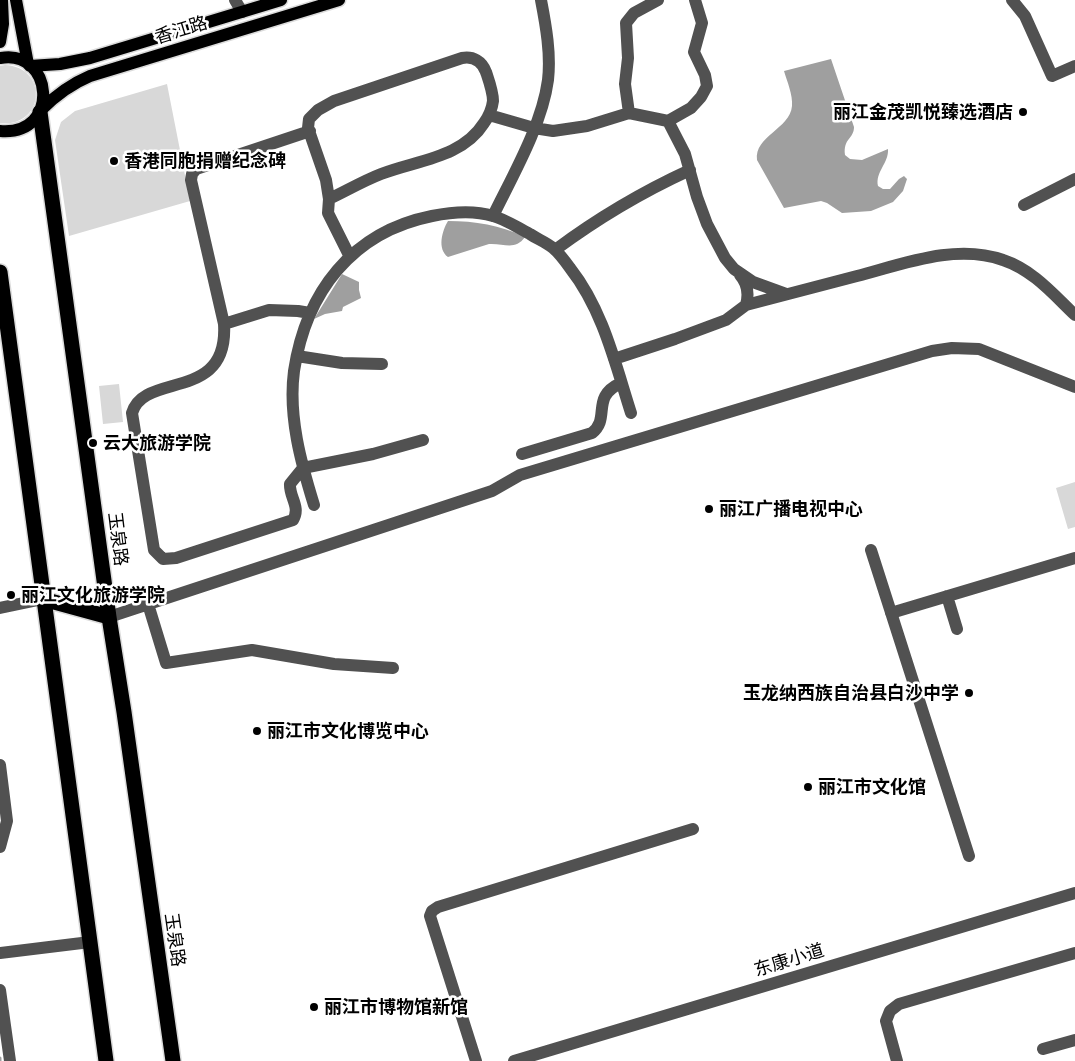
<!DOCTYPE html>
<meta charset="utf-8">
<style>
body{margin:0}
canvas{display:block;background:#fff}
</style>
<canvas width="1075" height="1061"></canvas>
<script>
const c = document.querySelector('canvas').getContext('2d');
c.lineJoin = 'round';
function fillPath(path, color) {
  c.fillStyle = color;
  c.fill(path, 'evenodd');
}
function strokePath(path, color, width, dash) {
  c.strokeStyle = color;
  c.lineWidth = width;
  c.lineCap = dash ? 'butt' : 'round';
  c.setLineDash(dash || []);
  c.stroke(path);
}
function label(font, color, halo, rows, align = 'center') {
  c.font = font + ' Barlow,"Noto Sans SC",sans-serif';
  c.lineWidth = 5;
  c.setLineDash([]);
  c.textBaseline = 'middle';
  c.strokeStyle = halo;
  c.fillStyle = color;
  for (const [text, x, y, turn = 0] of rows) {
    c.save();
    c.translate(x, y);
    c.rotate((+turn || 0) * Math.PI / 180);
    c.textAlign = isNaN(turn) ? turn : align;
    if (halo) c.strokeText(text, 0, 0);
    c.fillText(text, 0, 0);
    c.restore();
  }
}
const green = new Path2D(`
 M 5,65 C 49,67 45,128 0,123 L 0,66 Z
 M 167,84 L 190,201 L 69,236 L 55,140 L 61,122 L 75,111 Z
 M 119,384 L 123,422 L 103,424 L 99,386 Z
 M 1075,482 L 1075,527 L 1068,529 L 1056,488 Z`);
const water = new Path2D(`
 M 831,59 L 854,127 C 854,139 843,138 845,155 L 850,159 L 862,160 L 888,149 C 889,163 875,172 878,186 L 883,189 L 890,189 L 899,179 L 904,176 L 907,179 L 903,191 L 893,202 L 871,211 L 842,213 L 827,203 L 821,201 L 784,208 L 757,160 C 754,136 790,129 792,106 C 793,95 787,81 784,71 Z
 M 448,221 C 475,221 500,225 525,237 C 515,251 504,243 489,244 L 448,257 C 437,249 442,231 448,221 Z
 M 342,274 L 359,282 L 359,290 L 361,298 L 343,307 L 342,311 L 325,314 L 314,319 Z`);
const stream = new Path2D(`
 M 0,1058 L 0,1061`);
const minor = new Path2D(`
 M 235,0 L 242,12
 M 1012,0 L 1025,16 L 1052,76 L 1075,66
 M 629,113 L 625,84 L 628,58 L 626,23 L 634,13 L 658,0
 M 489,115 L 534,128 L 553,131 L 587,126 L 629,113 L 668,121 L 691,108 L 701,97 L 707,86 L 705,75 L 694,52 L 702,23 L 695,0
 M 668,121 L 685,154 L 697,197 L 707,224 L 725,258 L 734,269 L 753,282 L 786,294
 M 310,131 L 196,169 L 192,174 L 191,180 L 224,324 C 229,403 144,371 132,413 L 154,550 L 163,559 L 176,558 L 293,520 C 301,507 289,497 290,484 L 303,468 L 373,454 L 423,440
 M 329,199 C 346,191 363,181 381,174 C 417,160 462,158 484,123 C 489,116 492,109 493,101 C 493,92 489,81 486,72 C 482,61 473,56 462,58 L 334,101 L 318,110 L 309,119 L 308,128 L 326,180 L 329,199 L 328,213 L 350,257
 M 1024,205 L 1075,179
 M 493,216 C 513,175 542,125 548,80 C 551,54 546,26 541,0
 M 555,250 C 598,218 642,192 690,170
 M 740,275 C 748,284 749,294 746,305
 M 224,324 L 269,310 L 298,311 L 310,313
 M 297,356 L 342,363 L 382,364
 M 614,359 L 675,339 L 726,320 L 746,305 C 783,295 820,286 857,276 C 903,264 956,243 1003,260 C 1033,270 1053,294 1075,315
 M 522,454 L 592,433 C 611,418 590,397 621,383
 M 314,505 C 301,463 288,416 294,371 C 306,292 352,232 432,216 C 451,212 474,210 493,216 C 505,219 518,228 530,234 C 537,239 546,242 553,248 C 559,253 565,261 570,268 C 603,310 615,363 631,413
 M 871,550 L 969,856
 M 947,596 L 957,629
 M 148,604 L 166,663 L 252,650 L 334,664 L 393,668
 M 0,608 L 43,599
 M 891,613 L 1075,558
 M 109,617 L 492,491 L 520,475 L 932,351 L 952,348 L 979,349 L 1075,387
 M 0,765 L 7,821 L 0,847
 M 0,953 L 90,942
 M 0,990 L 10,1061
 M 1043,1049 L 1075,1040
 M 476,1061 L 430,916 L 432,911 L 438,907 L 693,829
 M 514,1061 L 1075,893
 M 897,1061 L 886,1021 L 890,1011 L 899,1004 L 1075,953`);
const major = new Path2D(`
 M 16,0 L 28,64
 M 0,42 L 3,24 L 2,0
 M 0,58 C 53,48 62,136 0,131
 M 30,66 L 60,64 L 90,58 L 281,0
 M 41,110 C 56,95 71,84 90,76 L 339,0`);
const highway = new Path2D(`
 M 40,112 L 109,617 L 124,712 L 173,1061
 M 0,272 L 106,1061
 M 43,599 L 109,617`);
const markers = [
 [1023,112,5,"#000"],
 [114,161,5,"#000"],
 [93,443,5,"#000"],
 [709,509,5,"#000"],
 [11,595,5,"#000"],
 [969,693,5,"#000"],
 [257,731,5,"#000"],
 [808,787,5,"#000"],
 [314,1007,5,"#000"]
];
const streetNames = [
 ["香江路",181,30,-17],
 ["玉泉路",118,539,83],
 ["玉泉路",175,940,82],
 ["东康小道",789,960,-17]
];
const poiNames = [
 ["丽江金茂凯悦臻选酒店",1013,112,"right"],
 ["香港同胞捐赠纪念碑",124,161],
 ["云大旅游学院",103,443],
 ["丽江广播电视中心",719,509],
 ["丽江文化旅游学院",21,595],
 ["玉龙纳西族自治县白沙中学",959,693,"right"],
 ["丽江市文化博览中心",267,731],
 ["丽江市文化馆",818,787],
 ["丽江市博物馆新馆",324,1007]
];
fillPath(green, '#d8d8d8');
fillPath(water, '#9f9f9f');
strokePath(stream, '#9f9f9f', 3);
strokePath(major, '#dbdbdb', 15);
strokePath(highway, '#dbdbdb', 18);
strokePath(minor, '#515151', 12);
strokePath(major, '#000', 12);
strokePath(highway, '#000', 15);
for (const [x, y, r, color] of markers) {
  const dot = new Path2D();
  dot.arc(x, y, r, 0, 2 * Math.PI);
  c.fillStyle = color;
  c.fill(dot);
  strokePath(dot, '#fff', 2);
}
label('18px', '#000', '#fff', streetNames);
label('bold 18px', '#000', '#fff', poiNames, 'left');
</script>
